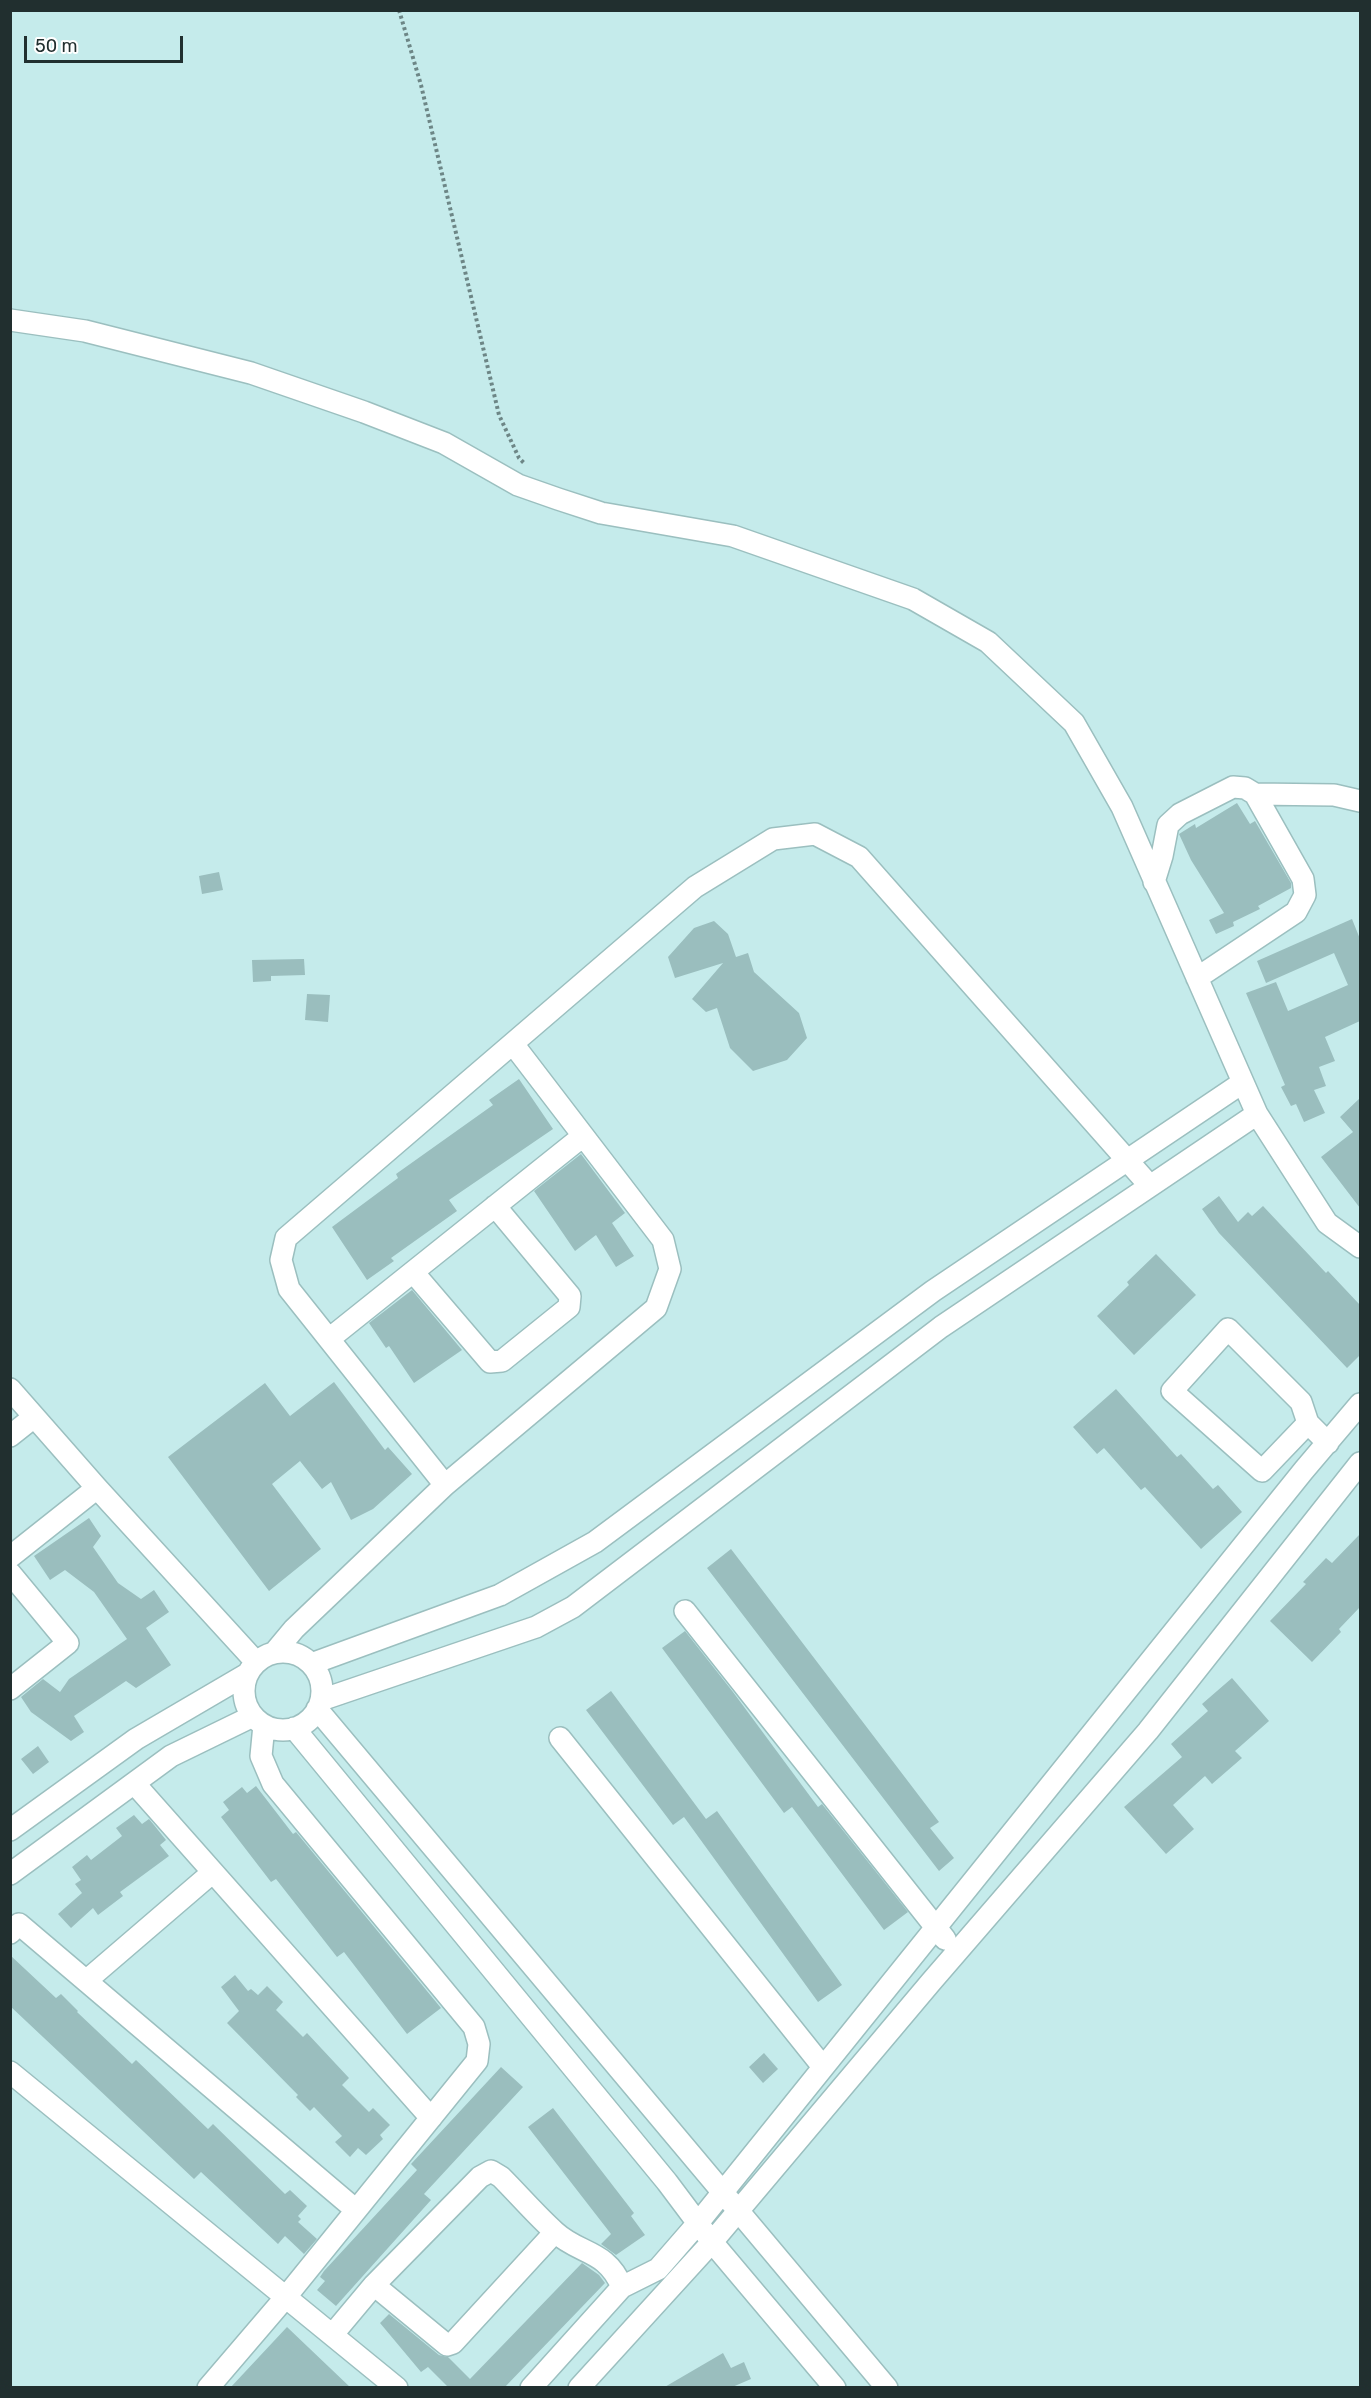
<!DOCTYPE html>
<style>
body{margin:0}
#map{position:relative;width:1371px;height:2398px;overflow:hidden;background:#c5ebeb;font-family:Rubik,sans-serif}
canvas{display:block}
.frame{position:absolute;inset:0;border:12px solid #212f2f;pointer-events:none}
.scale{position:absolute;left:24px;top:36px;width:159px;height:27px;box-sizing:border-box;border:3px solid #212f2f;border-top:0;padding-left:8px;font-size:18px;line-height:21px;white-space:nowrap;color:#212f2f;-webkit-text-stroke:4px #fff;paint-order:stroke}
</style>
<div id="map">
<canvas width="1371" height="2398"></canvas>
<div class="frame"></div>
<div class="scale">50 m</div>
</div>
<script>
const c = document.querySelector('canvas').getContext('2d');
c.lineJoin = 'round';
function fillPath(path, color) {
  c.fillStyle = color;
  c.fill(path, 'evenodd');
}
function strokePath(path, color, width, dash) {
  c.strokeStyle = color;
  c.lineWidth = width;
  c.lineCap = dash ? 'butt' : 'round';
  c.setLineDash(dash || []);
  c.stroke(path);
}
const building = new Path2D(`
 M 1237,803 L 1250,824 L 1255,821 L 1291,883 L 1291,888 L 1258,906 L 1260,909 L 1233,922 L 1234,926 L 1216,934 L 1209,920 L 1224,913 L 1191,860 L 1179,834 L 1195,824 L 1196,828 Z
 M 219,872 L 223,890 L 202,894 L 199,876 Z
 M 1352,919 L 1360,939 L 1360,1021 L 1325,1037 L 1335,1061 L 1319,1067 L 1326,1086 L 1314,1090 L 1325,1113 L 1304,1122 L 1296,1104 L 1291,1106 L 1281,1087 L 1285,1085 L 1246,993 L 1276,982 L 1288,1011 L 1348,985 L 1334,953 L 1266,983 L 1257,961 Z
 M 714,921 L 728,934 L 736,957 L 748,953 L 754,972 L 799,1013 L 807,1038 L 787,1060 L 753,1071 L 730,1048 L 717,1008 L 706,1012 L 692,999 L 723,963 L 675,978 L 668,957 L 694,928 Z
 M 304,959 L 305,975 L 271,976 L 271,981 L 253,982 L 252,960 Z
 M 307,994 L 330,995 L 328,1022 L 305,1020 Z
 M 519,1079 L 553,1129 L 449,1200 L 457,1211 L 391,1258 L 394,1261 L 367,1280 L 332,1227 L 398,1178 L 396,1174 L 493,1105 L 489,1100 Z
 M 1360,1098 L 1360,1208 L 1321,1157 L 1353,1132 L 1340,1117 Z
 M 581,1154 L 625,1213 L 612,1223 L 634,1256 L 616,1267 L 596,1235 L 575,1251 L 534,1191 Z
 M 1219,1196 L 1238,1222 L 1248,1212 L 1252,1216 L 1263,1206 L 1326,1273 L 1328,1271 L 1360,1305 L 1360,1355 L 1347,1368 L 1219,1233 L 1202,1209 Z
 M 1156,1254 L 1196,1295 L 1134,1355 L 1097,1316 L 1129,1285 L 1127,1282 Z
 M 412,1290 L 462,1350 L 414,1383 L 389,1346 L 386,1348 L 369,1323 Z
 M 334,1382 L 385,1450 L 388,1447 L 412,1474 L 373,1509 L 351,1520 L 331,1482 L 322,1489 L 300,1461 L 272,1484 L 321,1549 L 269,1591 L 168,1457 L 265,1383 L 290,1416 Z
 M 1116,1389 L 1177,1457 L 1181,1454 L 1213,1489 L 1218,1485 L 1242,1512 L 1201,1549 L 1145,1487 L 1141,1490 L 1104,1448 L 1097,1454 L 1073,1427 Z
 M 89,1518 L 101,1536 L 93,1547 L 118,1583 L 141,1599 L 154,1590 L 169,1612 L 146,1628 L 171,1665 L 136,1688 L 126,1681 L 74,1716 L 84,1732 L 71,1741 L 31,1712 L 21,1697 L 43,1679 L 60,1692 L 69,1679 L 127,1639 L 94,1592 L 65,1570 L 50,1580 L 34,1556 Z
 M 1360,1534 L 1360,1607 L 1339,1629 L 1341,1632 L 1312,1662 L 1270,1621 L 1306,1584 L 1303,1582 L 1326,1558 L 1332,1563 Z
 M 731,1549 L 939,1822 L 930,1828 L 954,1858 L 939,1871 L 707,1568 Z
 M 685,1631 L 733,1692 L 818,1807 L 822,1804 L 908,1912 L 884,1930 L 792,1807 L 784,1813 L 662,1648 Z
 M 1232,1678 L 1269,1721 L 1235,1751 L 1242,1758 L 1212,1784 L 1205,1776 L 1173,1805 L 1194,1829 L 1166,1854 L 1124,1807 L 1182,1757 L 1171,1744 L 1208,1711 L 1202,1704 Z
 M 611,1691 L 706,1819 L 717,1811 L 842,1985 L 818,2002 L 684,1817 L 673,1825 L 586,1710 Z
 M 38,1746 L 49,1762 L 33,1774 L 21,1759 Z
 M 256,1786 L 293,1834 L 296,1832 L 441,2008 L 407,2034 L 344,1952 L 337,1957 L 276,1879 L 271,1882 L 221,1817 L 229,1810 L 223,1802 L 242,1787 L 247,1793 Z
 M 134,1815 L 142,1824 L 149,1819 L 154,1825 L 166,1840 L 160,1845 L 169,1856 L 120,1892 L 123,1896 L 98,1915 L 93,1908 L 71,1928 L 58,1914 L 82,1893 L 75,1884 L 81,1880 L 72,1867 L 87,1855 L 91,1860 L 122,1836 L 116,1828 Z
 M 10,1955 L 56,1998 L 61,1994 L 78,2011 L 77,2012 L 132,2064 L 136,2060 L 208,2129 L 213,2124 L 285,2194 L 290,2190 L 307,2206 L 298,2216 L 301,2219 L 298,2222 L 317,2239 L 304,2254 L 285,2236 L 278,2244 L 201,2172 L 194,2179 L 10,2006 Z
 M 235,1975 L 248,1991 L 251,1989 L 258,1995 L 267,1986 L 283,2002 L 276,2010 L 303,2037 L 307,2033 L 349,2078 L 342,2085 L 369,2112 L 373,2108 L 390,2125 L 380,2135 L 383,2139 L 366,2155 L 358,2148 L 350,2157 L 335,2142 L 342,2136 L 314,2107 L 310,2111 L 296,2097 L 298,2095 L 227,2023 L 239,2011 L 221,1987 Z
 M 764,2053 L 778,2069 L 763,2083 L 749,2067 Z
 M 501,2067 L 523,2087 L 424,2194 L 431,2200 L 336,2306 L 317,2290 L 325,2281 L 320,2277 L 324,2271 L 417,2170 L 411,2164 Z
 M 553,2108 L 634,2213 L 631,2216 L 645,2235 L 616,2255 L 601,2244 L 611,2234 L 528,2127 Z
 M 582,2263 L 599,2275 L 605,2283 L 504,2388 L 449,2388 L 428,2367 L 421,2372 L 380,2323 L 389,2314 L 439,2355 L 448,2357 L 470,2379 Z
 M 287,2327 L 351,2388 L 230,2388 Z
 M 723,2353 L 731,2368 L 744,2362 L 751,2379 L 730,2388 L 663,2388 Z`);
const path = new Path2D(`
 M 399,10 L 421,85 L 499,415 L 519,458 L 524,463`);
const minor = new Path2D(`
 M 10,320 L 85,331 L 251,373 L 364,412 L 444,443 L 518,485 L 558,499 L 601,513 L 733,536 L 913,599 L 988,642 L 1074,723 L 1122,807 L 1257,1114 L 1327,1223 L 1360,1247
 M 1255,794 L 1334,795 L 1360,801
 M 1154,882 L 1162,856 L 1168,825 L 1180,814 L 1233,787 L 1245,788 L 1255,794 L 1303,879 L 1305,895 L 1296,912 L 1197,978
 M 413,1272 L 490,1362 L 502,1361 L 569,1307 L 570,1296 L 495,1206
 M 329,1339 L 583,1136
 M 10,1389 L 97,1488 L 256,1662
 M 1308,1423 L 1262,1471 L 1172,1391 L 1228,1329 L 1301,1402 L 1308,1423 L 1328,1443
 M 10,1436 L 34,1417
 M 445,1485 L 289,1289 L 281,1260 L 286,1238 L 695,887 L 773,839 L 815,834 L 859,857 L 1150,1186
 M 10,1557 L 97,1488
 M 10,1573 L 68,1643 L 10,1689
 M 685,1611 L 945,1939
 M244 1691a39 39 0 1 1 78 0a39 39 0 1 1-78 0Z
 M 274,1653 L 294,1629 L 445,1485 L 656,1308 L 670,1269 L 663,1240 L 513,1044
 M 311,1664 L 500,1595 L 595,1542 L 933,1291 L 1242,1083
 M 321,1700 L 536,1627 L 573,1607 L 941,1327 L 1257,1114
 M 317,1709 L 887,2388
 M 294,1728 L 667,2182 L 712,2242 L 835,2388
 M 560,1738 L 823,2067
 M 134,1783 L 431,2118
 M 10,1830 L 136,1739 L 247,1674
 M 10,1874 L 171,1756 L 253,1716
 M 10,1933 L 19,1924 L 356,2210
 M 86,1981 L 213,1872
 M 10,2072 L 397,2388
 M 374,2285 L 442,2341 L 447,2345 L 453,2343 L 555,2232
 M 333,2334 L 374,2285 L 480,2177 L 491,2171 L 501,2177 C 519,2195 536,2215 555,2232 C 580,2255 606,2249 622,2287
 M 208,2388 L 285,2298 L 477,2061 L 479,2044 L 474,2027 L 273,1784 L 261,1756 L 264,1725
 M 531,2388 L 622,2287 L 658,2269 L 698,2223 L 1304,1470 L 1360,1404
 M 579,2388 L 712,2242 L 931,1982 L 1148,1731 L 1360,1463`);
fillPath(building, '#9abebe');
strokePath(minor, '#9bbfbf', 24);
strokePath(path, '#6d8686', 4, [3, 3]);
strokePath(minor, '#fff', 21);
</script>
